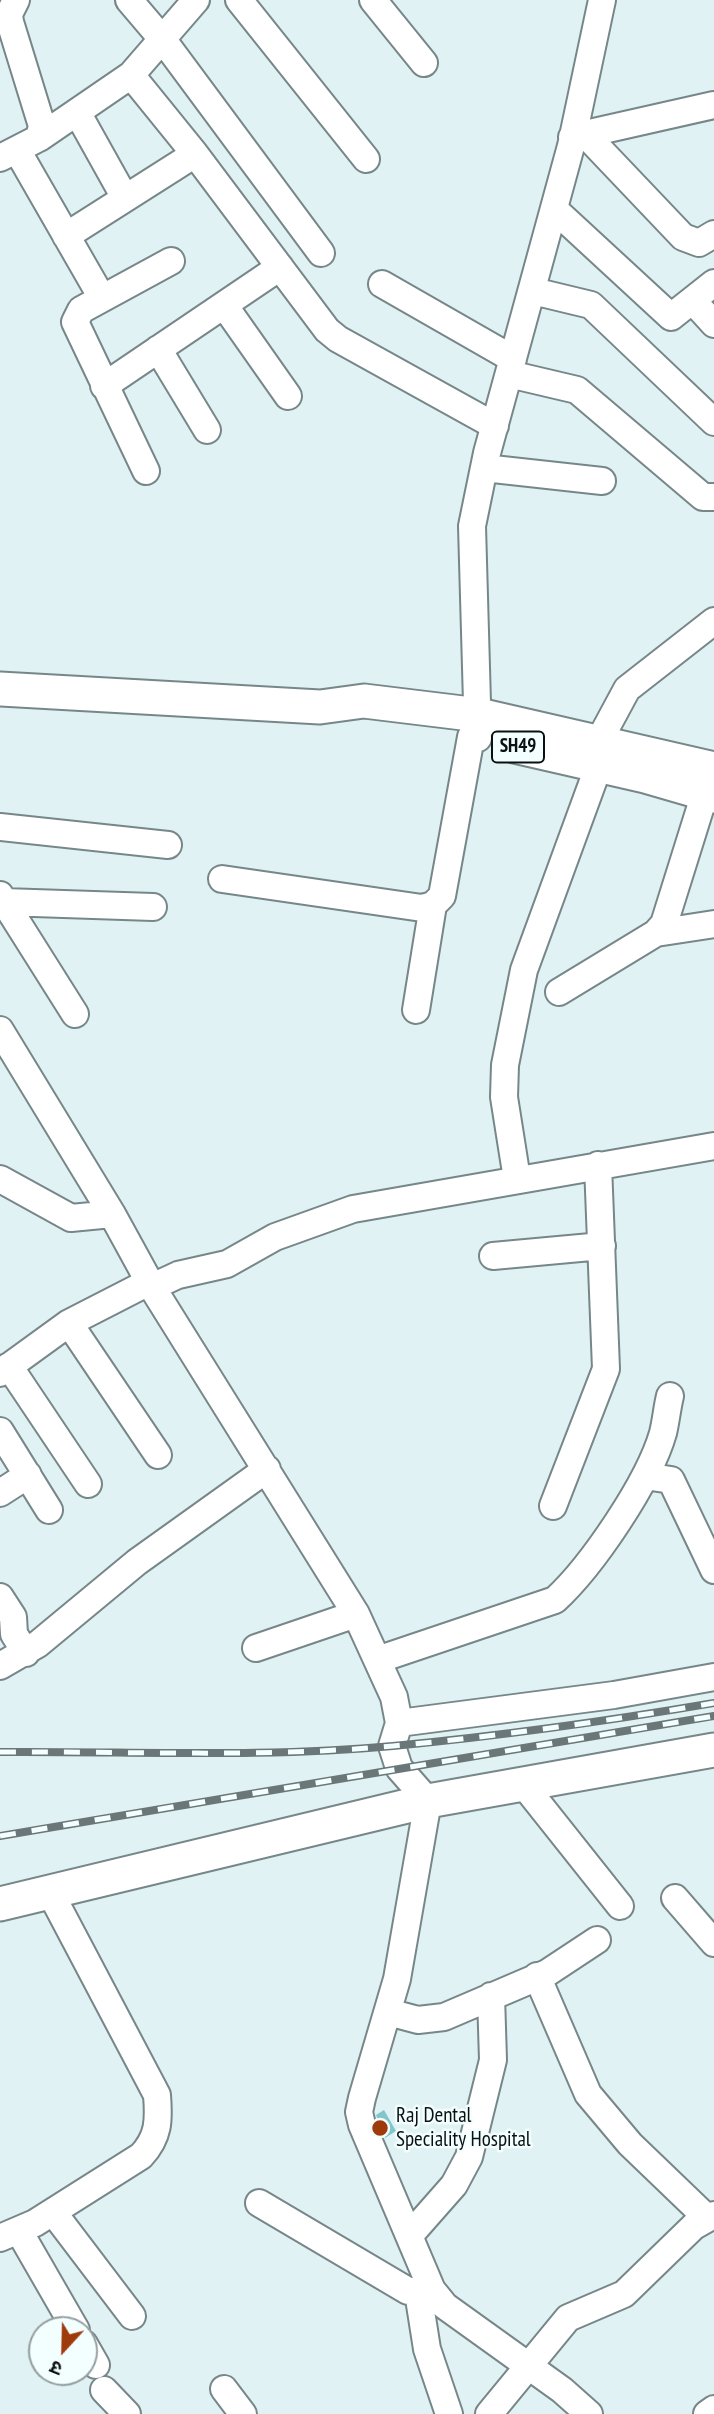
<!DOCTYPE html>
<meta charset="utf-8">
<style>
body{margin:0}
#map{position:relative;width:714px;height:2414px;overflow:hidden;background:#e0f2f3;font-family:"PT Sans Narrow","Noto Sans Devanagari",sans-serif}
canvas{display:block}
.north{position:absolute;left:28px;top:2316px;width:70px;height:70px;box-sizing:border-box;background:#f3feff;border:2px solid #969fa0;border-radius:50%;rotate:202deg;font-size:19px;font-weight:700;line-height:28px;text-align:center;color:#0b1112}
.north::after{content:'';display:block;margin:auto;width:24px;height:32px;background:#9f3a0b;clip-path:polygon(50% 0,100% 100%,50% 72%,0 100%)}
</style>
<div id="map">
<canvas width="714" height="2414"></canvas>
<div class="north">उ</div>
</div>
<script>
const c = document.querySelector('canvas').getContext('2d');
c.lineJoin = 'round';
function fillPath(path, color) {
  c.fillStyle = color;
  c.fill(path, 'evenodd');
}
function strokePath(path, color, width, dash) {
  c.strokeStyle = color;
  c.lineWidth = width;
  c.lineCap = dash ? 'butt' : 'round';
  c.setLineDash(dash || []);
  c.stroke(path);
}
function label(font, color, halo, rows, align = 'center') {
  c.font = font + ' "PT Sans Narrow",sans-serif';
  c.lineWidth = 5;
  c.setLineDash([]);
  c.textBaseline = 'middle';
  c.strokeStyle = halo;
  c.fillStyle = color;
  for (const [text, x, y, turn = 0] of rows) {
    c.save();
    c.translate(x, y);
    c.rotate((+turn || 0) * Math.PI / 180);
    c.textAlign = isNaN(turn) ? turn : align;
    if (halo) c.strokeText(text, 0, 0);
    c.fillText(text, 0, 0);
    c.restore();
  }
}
const building = new Path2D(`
 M 384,2110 L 396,2131 L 385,2138 L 376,2115 Z`);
const minor = new Path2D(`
 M 129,0 L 163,40 L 321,253
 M 239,0 L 366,159
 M 373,0 L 424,63
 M 131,75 L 195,154 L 327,330 L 338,339 L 495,426
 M 77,112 L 125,198
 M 585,134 L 683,237 L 699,243 L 714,234
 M 572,137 L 714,105
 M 39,138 L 131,75 L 196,0
 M 17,150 L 102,298
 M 0,158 L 39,138 L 42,126 L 10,22 L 9,14 L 16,0
 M 554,209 L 671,317 L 714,283
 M 66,236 L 195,154
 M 382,284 L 513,359
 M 533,291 L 591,305 L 714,422
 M 693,301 L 714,324
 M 224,305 L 288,396
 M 158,349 L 207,430
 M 509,374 L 577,390 L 703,497 L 714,497
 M 104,386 L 280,267
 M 484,468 L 602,481
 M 146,471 L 75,322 L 81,310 L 171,261
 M 478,738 L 472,526 L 487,453 L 571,146 L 602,0
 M 599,741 L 627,689 L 714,621
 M 0,827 L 168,845
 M 222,879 L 422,908 L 433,905 L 442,896 L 471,737
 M 0,895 L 75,1014
 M 4,902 L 153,907
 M 656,933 L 714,924
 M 559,992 L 656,933 L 664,924 L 705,793
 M 416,1010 L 433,905
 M 0,1030 L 112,1214 L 152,1287 L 356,1614 L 394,1697 L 399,1723 L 392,1746 L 399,1768 L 428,1801 L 397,1979 L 362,2098 L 359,2112 L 362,2125 L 432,2290 L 445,2306 L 562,2390 L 589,2414
 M 0,1179 L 71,1218 L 112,1214
 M 517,1179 L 504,1097 L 505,1065 L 524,970 L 599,765
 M 493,1256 L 602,1246
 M 152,1287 L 178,1275 L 227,1264 L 275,1237 L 353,1209 L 714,1146
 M 69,1323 L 158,1455
 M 9,1366 L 88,1484
 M 0,1373 L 69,1323 L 149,1282
 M 0,1431 L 49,1510
 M 645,1476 L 671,1480 L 714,1570
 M 0,1493 L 28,1475
 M 553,1506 L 606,1369 L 598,1165
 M 0,1597 L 13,1617 L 14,1634 L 26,1653
 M 256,1648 L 356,1614
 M 377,1660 L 555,1600 C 592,1566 649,1482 663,1433 C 666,1421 667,1408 670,1396
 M 0,1666 L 38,1644 L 137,1562 L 267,1469
 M 399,1723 L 614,1695 L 714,1677
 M 523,1784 L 620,1906
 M 675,1898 L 714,1943
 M 537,1976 L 588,2094 L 630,2144 L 707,2218
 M 388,2012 L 418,2020 L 444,2017 L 547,1973 L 597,1940
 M 259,2203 L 408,2291 L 432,2290
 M 53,2212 L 132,2316
 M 19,2231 L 76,2330
 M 410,2235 L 454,2185 L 469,2157 L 493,2060 L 491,1996
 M 0,2238 L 35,2223 L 141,2156 C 159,2137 159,2120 157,2095 L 50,1892
 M 418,2292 L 427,2349 L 449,2414
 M 84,2344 L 96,2365
 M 224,2389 L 243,2414
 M 104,2390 L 127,2414
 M 489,2414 L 568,2318 L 624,2294 L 694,2226 L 714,2215
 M 707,2414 L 714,2409`);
const major = new Path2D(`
 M 0,689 L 320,707 L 364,701 L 479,715 L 714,769
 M 514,746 L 645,776 L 714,796
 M 0,1904 L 428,1801 L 714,1750`);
const rail = new Path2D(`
 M 0,1752 C 130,1751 263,1758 393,1746 C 500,1736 608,1721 714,1703
 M 0,1836 L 714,1716`);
const markers = [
 [380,2128,9,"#9f3a0b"]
];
const shields = [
 [518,747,52]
];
const shieldNames = [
 ["SH49",518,747]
];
const poiNames = [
 ["Raj Dental",396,2116],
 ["Speciality Hospital",396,2140]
];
fillPath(building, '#80c6cb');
strokePath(minor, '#778789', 30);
strokePath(major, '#778789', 37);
strokePath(minor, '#fff', 26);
strokePath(major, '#fff', 33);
strokePath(rail, '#6a7677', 8);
strokePath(rail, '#f3feff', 5, [16]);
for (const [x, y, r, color] of markers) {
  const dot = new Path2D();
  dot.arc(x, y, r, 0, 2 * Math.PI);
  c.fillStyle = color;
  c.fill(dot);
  strokePath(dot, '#f3feff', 2.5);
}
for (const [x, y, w] of shields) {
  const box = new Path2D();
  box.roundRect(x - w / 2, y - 15.5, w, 31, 5);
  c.fillStyle = '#f3feff';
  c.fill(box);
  strokePath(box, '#0b1112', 2);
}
label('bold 19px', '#0b1112', null, shieldNames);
label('21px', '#0b1112', '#f3feff', poiNames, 'left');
</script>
